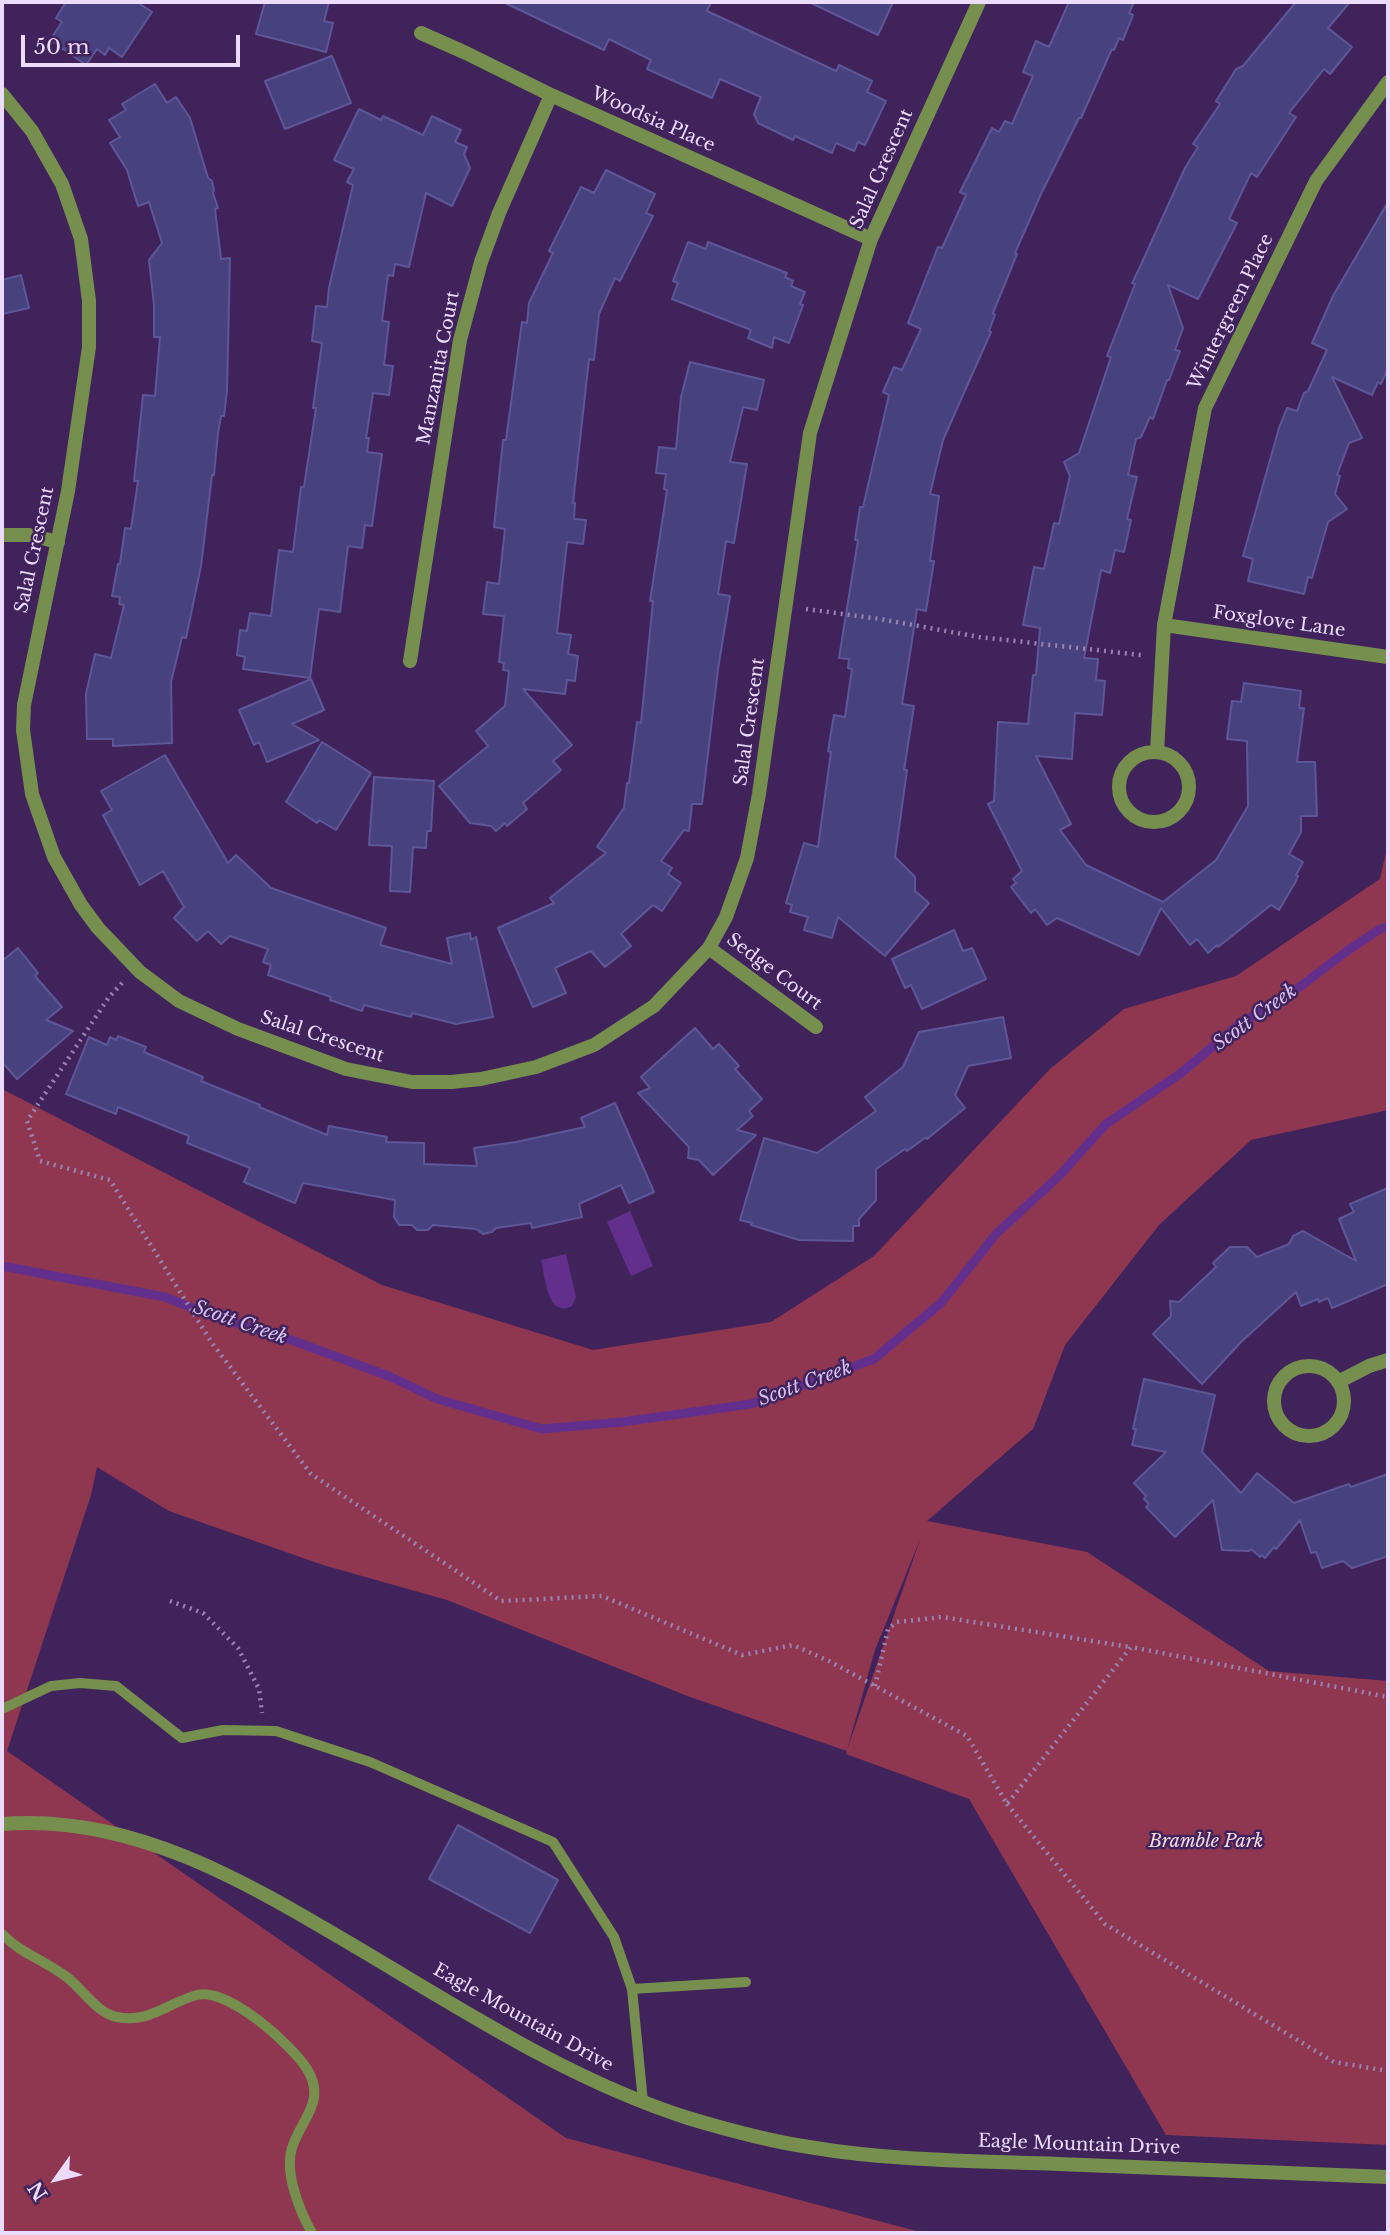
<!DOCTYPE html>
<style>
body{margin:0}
#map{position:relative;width:1390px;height:2235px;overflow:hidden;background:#41235c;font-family:"Libre Baskerville",serif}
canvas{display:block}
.frame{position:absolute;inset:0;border:4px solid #ecdbff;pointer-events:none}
.north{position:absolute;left:21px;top:2144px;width:70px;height:70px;-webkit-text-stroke:5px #41235c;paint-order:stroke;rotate:236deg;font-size:19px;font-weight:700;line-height:28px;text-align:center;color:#ecdbff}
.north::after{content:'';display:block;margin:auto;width:24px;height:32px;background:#ecdbff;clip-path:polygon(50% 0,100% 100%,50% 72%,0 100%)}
.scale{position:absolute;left:21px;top:35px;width:219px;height:32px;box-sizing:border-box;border:4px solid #ecdbff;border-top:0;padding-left:9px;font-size:21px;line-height:24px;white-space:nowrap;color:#ecdbff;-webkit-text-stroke:5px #41235c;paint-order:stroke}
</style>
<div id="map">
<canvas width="1390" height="2235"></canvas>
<div class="frame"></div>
<div class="north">N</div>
<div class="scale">50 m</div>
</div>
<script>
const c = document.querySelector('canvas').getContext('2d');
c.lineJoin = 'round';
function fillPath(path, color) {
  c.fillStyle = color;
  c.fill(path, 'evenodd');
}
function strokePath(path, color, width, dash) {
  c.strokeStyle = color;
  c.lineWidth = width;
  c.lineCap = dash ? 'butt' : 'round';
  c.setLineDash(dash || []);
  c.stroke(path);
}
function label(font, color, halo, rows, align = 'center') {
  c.font = font + ' "Libre Baskerville",serif';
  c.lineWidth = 5;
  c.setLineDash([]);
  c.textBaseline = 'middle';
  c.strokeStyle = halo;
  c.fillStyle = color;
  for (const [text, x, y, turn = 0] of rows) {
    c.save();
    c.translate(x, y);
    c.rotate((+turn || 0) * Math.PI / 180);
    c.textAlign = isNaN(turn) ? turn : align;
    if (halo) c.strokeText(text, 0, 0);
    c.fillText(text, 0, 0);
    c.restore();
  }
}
const green = new Path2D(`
 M 1388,844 L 1388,1110 L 1251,1140 L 1159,1225 L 1065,1345 L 1033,1429 L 927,1521 L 1087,1552 L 1269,1671 L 1388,1681 L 1388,2145 L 1166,2135 L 969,1799 L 846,1754 L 847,1751 L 690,1697 L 447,1600 L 323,1565 L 169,1511 L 97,1467 L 91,1495 L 7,1751 L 566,2138 L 924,2233 L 2,2233 L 2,1089 L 382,1285 L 593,1350 L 771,1322 L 874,1256 L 1050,1069 L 1124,1009 L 1236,976 L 1380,879 ZM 921,1537 L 847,1750 L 875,1650 Z`);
const water = new Path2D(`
 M 630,1211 L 653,1266 L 631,1276 L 607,1222 Z
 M 566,1254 L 576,1297 L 572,1306 C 547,1319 545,1276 541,1260 Z`);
const stream = new Path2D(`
 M 2,1266 L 165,1297 L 215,1317 L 286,1338 L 391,1377 L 437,1399 L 542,1429 L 622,1422 L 751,1404 L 874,1359 L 941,1303 L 996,1234 L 1058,1177 L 1106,1124 L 1181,1073 L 1242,1022 L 1285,998 L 1347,951 L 1380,929 L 1388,927`);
const building = new Path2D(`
 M 66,2 L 137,2 L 152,12 L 122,57 L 109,48 L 105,55 L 97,49 L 86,65 L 50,40 L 62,22 L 56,18 Z
 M 265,2 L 329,2 L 324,21 L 333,23 L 326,52 L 256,34 Z
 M 503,2 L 711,2 L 707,11 L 836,71 L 839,65 L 872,81 L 867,92 L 886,101 L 865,145 L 858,142 L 854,151 L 836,143 L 832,153 L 795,136 L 793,140 L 758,123 L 754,114 L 761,97 L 720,79 L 712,98 L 647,69 L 651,60 L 609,39 L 604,50 Z
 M 809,2 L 893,2 L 878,35 Z
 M 1069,2 L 1134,2 L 1129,13 L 1133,15 L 1123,40 L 1119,38 L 1114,50 L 1112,49 L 1081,118 L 1079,118 L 1041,194 L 1015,253 L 1017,254 L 993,313 L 995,315 L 989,331 L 991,332 L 943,440 L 930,494 L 939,496 L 930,561 L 934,561 L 926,611 L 917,609 L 902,704 L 914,706 L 904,770 L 907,770 L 895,857 L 915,877 L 915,891 L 929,903 L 885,956 L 838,917 L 832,938 L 804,930 L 808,917 L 790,912 L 792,905 L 786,903 L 804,843 L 818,847 L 831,752 L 828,751 L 834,715 L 845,717 L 852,669 L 848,668 L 849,659 L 839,658 L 858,540 L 855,540 L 860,507 L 863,507 L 889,395 L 883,392 L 894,367 L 902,370 L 921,329 L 908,323 L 938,247 L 942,248 L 966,195 L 960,192 L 992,128 L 999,132 L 1005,121 L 1012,124 L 1033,76 L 1023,72 L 1036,41 L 1049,47 Z
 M 1296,2 L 1350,2 L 1328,28 L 1352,47 L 1330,74 L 1324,69 L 1289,113 L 1296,117 L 1257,177 L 1251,173 L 1229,219 L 1237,223 L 1198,299 L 1168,285 L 1183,328 L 1175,350 L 1180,351 L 1169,380 L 1167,380 L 1153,419 L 1150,417 L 1141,437 L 1136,439 L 1128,475 L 1137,477 L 1127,519 L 1131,520 L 1124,552 L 1115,550 L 1110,573 L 1101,570 L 1084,658 L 1098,659 L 1096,680 L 1105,681 L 1102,715 L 1075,713 L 1072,759 L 1036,756 L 1071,824 L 1060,830 L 1086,865 L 1163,902 L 1216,860 L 1248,806 L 1247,741 L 1227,739 L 1232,701 L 1241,702 L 1244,683 L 1301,691 L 1299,708 L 1304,708 L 1297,762 L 1315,762 L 1317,816 L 1301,816 L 1301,832 L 1289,854 L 1303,862 L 1296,875 L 1298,876 L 1296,881 L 1279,910 L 1271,905 L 1218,947 L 1217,945 L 1208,953 L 1197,939 L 1190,945 L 1161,908 L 1139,955 L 1057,918 L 1047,925 L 1035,909 L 1031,913 L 1011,887 L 1016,883 L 1013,879 L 1022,871 L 988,804 L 994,801 L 998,722 L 1028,724 L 1033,675 L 1036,675 L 1040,628 L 1023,625 L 1034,567 L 1044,569 L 1054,523 L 1059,524 L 1070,476 L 1064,462 L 1079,453 L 1111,357 L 1107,356 L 1135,284 L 1132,283 L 1138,271 L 1185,168 L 1198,147 L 1193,144 L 1220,104 L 1216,101 L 1236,69 L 1243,66 Z
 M 332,56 L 351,103 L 285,129 L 265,81 Z
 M 155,84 L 167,103 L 176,97 L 190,118 L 208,178 L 212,181 L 214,190 L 213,193 L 218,208 L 215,209 L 221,259 L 230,258 L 227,391 L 224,416 L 221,416 L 218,433 L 214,475 L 212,475 L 201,566 L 186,638 L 182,637 L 171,682 L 172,743 L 113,746 L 113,739 L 87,739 L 86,694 L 95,654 L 111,658 L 124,605 L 119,604 L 120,597 L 112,596 L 118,564 L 120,564 L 125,528 L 131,529 L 138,481 L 134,481 L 143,395 L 155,396 L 160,337 L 154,337 L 154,305 L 149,260 L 162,243 L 149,202 L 138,206 L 127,170 L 110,143 L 120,137 L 109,120 L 126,110 L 122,104 Z
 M 359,109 L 381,120 L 383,116 L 423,135 L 432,116 L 461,130 L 455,142 L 467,147 L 464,154 L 470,168 L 452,206 L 426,193 L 409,267 L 395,264 L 393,276 L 388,275 L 382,321 L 389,322 L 384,365 L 393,366 L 389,395 L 373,393 L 366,438 L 369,438 L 367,452 L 382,454 L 372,526 L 365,525 L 362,548 L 348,546 L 340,612 L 319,609 L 310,678 L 243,669 L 245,657 L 237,655 L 240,630 L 247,631 L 250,613 L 271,616 L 279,550 L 293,552 L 301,487 L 304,487 L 316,408 L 313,408 L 322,343 L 312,341 L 316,306 L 327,307 L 329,288 L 353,185 L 347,182 L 354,169 L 334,160 Z
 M 606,170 L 655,194 L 646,213 L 653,216 L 620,281 L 615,278 L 599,314 L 594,360 L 589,359 L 573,503 L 575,503 L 574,519 L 586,520 L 583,544 L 567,542 L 557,633 L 571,635 L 568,654 L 578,656 L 575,681 L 567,680 L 565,694 L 523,689 L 572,745 L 553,761 L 561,770 L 523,803 L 527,809 L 507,826 L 505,823 L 496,831 L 491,826 L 470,823 L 439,786 L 488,746 L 476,731 L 505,706 L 509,671 L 503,670 L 504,663 L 499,662 L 504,616 L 483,614 L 487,582 L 499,584 L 505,529 L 494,527 L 503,440 L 506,440 L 522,322 L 527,323 L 529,303 L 553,253 L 549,251 L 581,187 L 594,193 Z
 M 1388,202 L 1388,368 L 1381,384 L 1378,382 L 1372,395 L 1332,377 L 1362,438 L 1349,443 L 1337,475 L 1340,476 L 1335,494 L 1347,509 L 1328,522 L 1312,578 L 1308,577 L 1304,594 L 1248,581 L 1253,559 L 1243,556 L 1279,428 L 1287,408 L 1297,411 L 1304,393 L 1308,391 L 1327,350 L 1312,343 L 1333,296 Z
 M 688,242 L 706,249 L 708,242 L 787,273 L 785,277 L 793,281 L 791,286 L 805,292 L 800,304 L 803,305 L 789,343 L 774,337 L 772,348 L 748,338 L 751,330 L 672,299 L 678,283 L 673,281 Z
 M 21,275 L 29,308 L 2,314 L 2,280 Z
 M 690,362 L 764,380 L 757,410 L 743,407 L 730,462 L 747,464 L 734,543 L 726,541 L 718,594 L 730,596 L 718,669 L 702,804 L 692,804 L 689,831 L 684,830 L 661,861 L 672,868 L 668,874 L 681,883 L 662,911 L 653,905 L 621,934 L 631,946 L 605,967 L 591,951 L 555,968 L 566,993 L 533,1007 L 498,928 L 554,903 L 550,898 L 606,853 L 597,847 L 624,808 L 627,783 L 629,783 L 637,722 L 641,723 L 653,601 L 650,601 L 667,490 L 664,489 L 666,474 L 656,473 L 659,447 L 676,449 L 681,397 Z
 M 311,679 L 324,710 L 292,724 L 319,740 L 267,762 L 259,742 L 254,745 L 239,710 Z
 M 322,742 L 371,773 L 336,830 L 319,820 L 317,823 L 286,802 Z
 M 165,755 L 228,863 L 236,855 L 271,888 L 386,928 L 380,945 L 452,964 L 447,938 L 470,933 L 471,940 L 476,937 L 493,1017 L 456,1024 L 412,1013 L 411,1017 L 364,1005 L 362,1011 L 330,1000 L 331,997 L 268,975 L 271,965 L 263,962 L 268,949 L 230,936 L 221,944 L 208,931 L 197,941 L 174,918 L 184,907 L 163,871 L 140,885 L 103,815 L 112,810 L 101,791 Z
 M 374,777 L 434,781 L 431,831 L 427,831 L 426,848 L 413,847 L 410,892 L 390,891 L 392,846 L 369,845 Z
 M 954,930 L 963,951 L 972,948 L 986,979 L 922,1009 L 911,985 L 905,988 L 892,959 Z
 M 18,948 L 38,973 L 35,976 L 62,1007 L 46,1020 L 73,1031 L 17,1079 L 2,1062 L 2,961 Z
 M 1003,1017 L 1011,1058 L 968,1066 L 955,1095 L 965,1108 L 927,1139 L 925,1138 L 907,1151 L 905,1149 L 876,1169 L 876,1200 L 859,1219 L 859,1226 L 853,1226 L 853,1241 L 799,1240 L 751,1225 L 752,1223 L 740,1220 L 764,1138 L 817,1153 L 876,1111 L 865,1097 L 903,1067 L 919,1032 Z
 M 695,1028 L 713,1049 L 719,1044 L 739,1066 L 735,1069 L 762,1099 L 749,1111 L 753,1116 L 737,1130 L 756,1135 L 713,1175 L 699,1160 L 688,1158 L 689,1147 L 638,1093 L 650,1088 L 641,1077 Z
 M 118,1036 L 146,1047 L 144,1052 L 203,1077 L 201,1081 L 260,1105 L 259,1107 L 327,1135 L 329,1126 L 387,1137 L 386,1142 L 424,1143 L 424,1164 L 477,1166 L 474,1148 L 516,1142 L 585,1127 L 581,1118 L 615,1103 L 654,1192 L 629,1203 L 621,1185 L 579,1204 L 582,1217 L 532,1228 L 531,1223 L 496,1228 L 492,1232 L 483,1234 L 476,1229 L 433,1225 L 428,1230 L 417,1230 L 412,1225 L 399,1225 L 394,1217 L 395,1200 L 303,1183 L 295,1203 L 244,1182 L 250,1168 L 187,1143 L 189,1136 L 118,1107 L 116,1114 L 66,1094 L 89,1037 L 107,1045 L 110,1037 L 116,1040 Z
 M 1388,1188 L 1388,1284 L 1332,1308 L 1328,1298 L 1319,1302 L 1318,1299 L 1301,1306 L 1296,1292 L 1241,1342 L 1202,1384 L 1153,1334 L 1171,1316 L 1170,1301 L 1179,1302 L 1216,1267 L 1213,1263 L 1230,1247 L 1247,1247 L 1257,1257 L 1289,1244 L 1293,1236 L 1303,1231 L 1356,1261 L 1339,1219 L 1354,1212 L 1350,1204 Z
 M 1144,1379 L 1215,1395 L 1202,1452 L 1241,1493 L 1257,1473 L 1294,1503 L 1349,1484 L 1351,1487 L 1388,1474 L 1388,1556 L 1352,1568 L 1343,1561 L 1322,1568 L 1316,1552 L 1311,1553 L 1300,1520 L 1276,1549 L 1274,1547 L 1265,1558 L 1261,1555 L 1260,1557 L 1251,1549 L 1249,1551 L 1222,1550 L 1213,1500 L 1175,1537 L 1146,1507 L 1149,1504 L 1144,1499 L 1146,1496 L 1134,1483 L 1166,1452 L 1132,1445 L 1136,1429 L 1133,1429 Z
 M 458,1825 L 558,1880 L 530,1933 L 429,1879 Z`);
const path = new Path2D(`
 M 806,609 L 880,619 L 979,637 L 1141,655
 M 122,983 L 109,997 L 27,1121 L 40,1161 L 110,1180 L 212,1343 L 311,1474 L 501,1601 L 602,1596 L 742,1655 L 793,1645 L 829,1661 L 967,1736 L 1007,1804 L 1131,1647 L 1388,1697
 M 170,1601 L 203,1613 L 238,1648 L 259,1689 L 262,1713
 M 875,1686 L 888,1629 L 897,1622 L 942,1617 L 1130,1647
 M 1007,1804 L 1105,1924 L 1334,2062 L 1388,2071`);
const lane = new Path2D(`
 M 2,1709 L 51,1686 L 80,1683 L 116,1686 L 182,1738 L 223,1730 L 276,1731 L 370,1762 L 553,1842 L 614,1937 L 632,1989 L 643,2102
 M 2,1934 C 21,1954 47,1961 68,1978 C 83,1990 97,2013 117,2017 C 149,2024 169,2002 197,1995 C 228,1987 292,2045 307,2069 C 327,2101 301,2119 292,2148 C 284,2172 300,2212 312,2233
 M 632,1989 L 746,1982`);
const street = new Path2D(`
 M 421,33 L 466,53 L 551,95 L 871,239
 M 2,94 L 32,131 L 62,184 L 81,239 L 89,301 L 89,347 L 68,491 L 24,705 L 23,730 L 32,794 L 54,857 L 81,905 L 98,928 L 140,972 L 179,1001 L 238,1029 L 346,1069 L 412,1082 L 451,1082 L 481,1079 L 536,1067 L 594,1045 L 654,1006 L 709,948 L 726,917 L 747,858 L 759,794 L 810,433 L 871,239 L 979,2
 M 2,535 L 29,535 L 58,542
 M 1164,625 L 1388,657
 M 410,661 L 460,340 L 481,262 L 499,213 L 551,95
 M 1157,752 L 1164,625 L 1205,408 L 1316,181 L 1388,82
 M1119 787a35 35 0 1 1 70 0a35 35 0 1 1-70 0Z
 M 709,948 L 816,1027
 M1274 1401a35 35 0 1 1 70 0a35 35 0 1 1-70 0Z
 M 1338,1382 L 1369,1366 L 1388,1360
 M 2,1824 C 132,1813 248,1883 356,1947 C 463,2010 569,2080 688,2118 C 728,2130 768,2141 809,2147 C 891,2161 975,2161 1058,2164 C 1168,2168 1278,2172 1388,2177`);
const streetNames = [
 ["Woodsia Place",653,120,24],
 ["Salal Crescent",882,169,-66],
 ["Wintergreen Place",1231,312,-64],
 ["Manzanita Court",439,368,-79],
 ["Salal Crescent",35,550,-78],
 ["Foxglove Lane",1279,622,8],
 ["Salal Crescent",750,722,-82],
 ["Sedge Court",774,972,37],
 ["Salal Crescent",322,1037,18],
 ["Eagle Mountain Drive",523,2018,29],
 ["Eagle Mountain Drive",1079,2145,2]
];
const parkNames = [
 ["Bramble Park",1206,1842]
];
const waterNames = [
 ["Scott Creek",1255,1018,-36],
 ["Scott Creek",240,1323,19],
 ["Scott Creek",805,1384,-20]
];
fillPath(green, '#8f3750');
fillPath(water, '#62308c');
strokePath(stream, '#62308c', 9);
fillPath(building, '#47417e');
strokePath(building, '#5d5797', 2);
strokePath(path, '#9c84b2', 4.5, [2, 5]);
strokePath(lane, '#768e4e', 10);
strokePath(street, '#768e4e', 14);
label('18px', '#ecdbff', '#41235c', streetNames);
label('italic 18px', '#fadae0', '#41235c', parkNames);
label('italic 19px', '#d7c0f1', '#41235c', waterNames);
</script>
